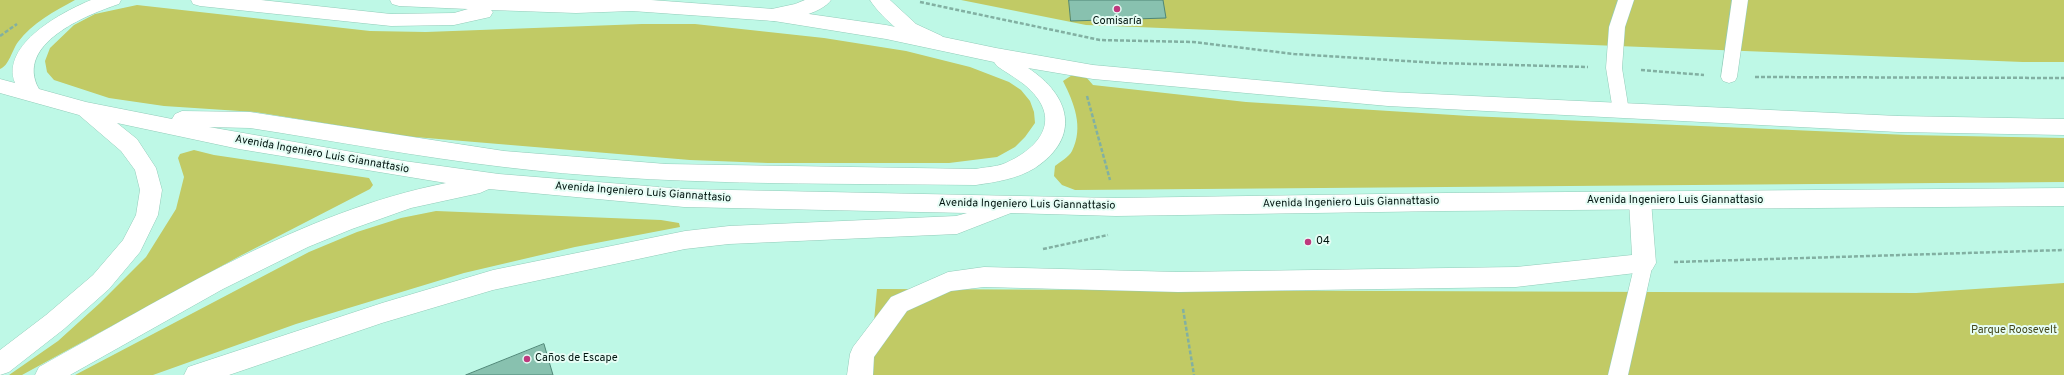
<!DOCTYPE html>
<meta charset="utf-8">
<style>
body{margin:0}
canvas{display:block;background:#bef8e6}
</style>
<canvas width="2064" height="375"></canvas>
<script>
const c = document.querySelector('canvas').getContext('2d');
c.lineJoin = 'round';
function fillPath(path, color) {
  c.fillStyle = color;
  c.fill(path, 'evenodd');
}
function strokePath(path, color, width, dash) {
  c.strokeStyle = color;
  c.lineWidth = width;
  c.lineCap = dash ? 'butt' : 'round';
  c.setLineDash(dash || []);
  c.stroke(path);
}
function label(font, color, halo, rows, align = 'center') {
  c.font = font + ' Overpass,sans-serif';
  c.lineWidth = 4;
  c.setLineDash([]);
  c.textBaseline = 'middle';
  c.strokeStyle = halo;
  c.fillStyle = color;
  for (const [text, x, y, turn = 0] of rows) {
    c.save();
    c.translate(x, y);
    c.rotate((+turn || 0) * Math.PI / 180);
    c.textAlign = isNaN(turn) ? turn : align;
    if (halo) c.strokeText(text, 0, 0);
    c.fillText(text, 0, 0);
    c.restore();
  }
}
const green = new Path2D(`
 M 0,0 L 75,0 C 55,11 32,23 18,42 C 12,50 9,66 0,69 Z
 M 961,0 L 2064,0 L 2064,62 L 2023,62 L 1086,25 Z
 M 137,5 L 370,31 L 426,32 L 642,24 L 695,24 L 824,38 L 906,51 L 970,67 L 1009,82 L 1021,90 L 1030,101 L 1034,112 L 1035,123 L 1025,137 L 1015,147 L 997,157 L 949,163 L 768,163 L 690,160 L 403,136 L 255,112 L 164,106 L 109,98 L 54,80 L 47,72 L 45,61 L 50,48 L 74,25 L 95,14 Z
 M 1080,70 L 1093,85 L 1246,102 L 1469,116 L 1908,135 L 2064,138 L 2064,182 L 1075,190 L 1062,185 L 1054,176 L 1055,166 C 1060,162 1069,157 1072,151 C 1084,127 1074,103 1063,81 Z
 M 194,150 L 214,155 L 369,178 L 373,185 L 370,189 L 240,256 L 22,375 L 9,375 L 58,341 L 100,303 L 146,257 L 176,209 L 184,177 L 178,158 L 180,154 Z
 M 436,211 L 661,220 L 679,223 L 680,227 L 575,247 L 464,273 L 296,324 L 153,375 L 75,375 L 309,252 L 357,232 L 401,218 Z
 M 2064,283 L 2064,375 L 869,375 L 877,289 L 1916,293 Z`);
const building = new Path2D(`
 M 1069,0 L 1163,0 L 1166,18 L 1071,21 Z
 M 544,344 L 553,375 L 466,375 Z`);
const path = new Path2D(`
 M 920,2 L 1100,40 L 1193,42 L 1294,54 L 1438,63 L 1588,67
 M 0,36 L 17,24
 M 1641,70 L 1704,75
 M 1755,77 L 2064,78
 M 1087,96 L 1110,180
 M 1043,249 L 1108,235
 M 1674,262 L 2064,250
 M 1183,309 L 1194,375`);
const service = new Path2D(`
 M 1618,0 L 1634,0 L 1625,27 L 1622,68 L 1629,111 L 1627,115 L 1621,117 L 1615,115 L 1613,111 L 1606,68 L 1609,27 Z
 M 1732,0 L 1748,0 L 1737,77 L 1735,81 L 1729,83 L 1723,81 L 1721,77 Z
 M 1644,255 L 1651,258 L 1653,263 L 1628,375 L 1608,375 L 1635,263 L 1637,258 Z`);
const minor = new Path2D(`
 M 1640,192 L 1648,195 L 1651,201 L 1656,263 L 1652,270 L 1644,272 L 1516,287 L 1178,292 L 984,287 L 951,291 L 907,311 L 874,357 L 873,375 L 847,375 L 850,354 L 853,347 L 891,297 L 948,272 L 984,267 L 1178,272 L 1516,267 L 1632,255 L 1629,201 L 1632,195 Z`);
const tertiary = new Path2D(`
 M 805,0 L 831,0 C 823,13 782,24 767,20 L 764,15 L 767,10 L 795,4 Z
 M 870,0 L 890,0 L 916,24 L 942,36 L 945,41 L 942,46 C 919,52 881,18 870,0 Z`);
const primary = new Path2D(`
 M 91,0 L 121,0 L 119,4 C 86,15 14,44 39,89 L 86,102 L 172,119 L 175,114 L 182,111 L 250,112 L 504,151 L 666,164 L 976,169 C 985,167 995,167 1003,164 C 1030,153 1059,129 1038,99 C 1028,84 1011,76 997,66 L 994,62 L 886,39 L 774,21 L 632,11 L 576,13 L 491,10 L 493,12 L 490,17 L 454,25 L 391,26 L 200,6 L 193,4 L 191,0 L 261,0 L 391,14 L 454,13 L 468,9 L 399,6 L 392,4 L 390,0 L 651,0 L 774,9 L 886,25 L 996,48 L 1093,65 L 1388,92 L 1898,116 L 2064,119 L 2064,135 L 1898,132 L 1388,106 L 1093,79 L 1028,68 C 1070,95 1082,137 1035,168 C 1017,179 996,182 976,185 C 819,183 660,186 504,167 C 419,157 334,141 250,128 L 209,127 L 404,161 L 499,174 L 684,189 L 1116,198 L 1445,193 L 2064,188 L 2064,206 L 1445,211 L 1116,216 L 1011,213 L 957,234 L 729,244 L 685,249 L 493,290 L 382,323 L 229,375 L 184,375 L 188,367 L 197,364 L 382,303 L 493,270 L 685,231 L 729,226 L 956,216 L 967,213 L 684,207 L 489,189 L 480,193 L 411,208 L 352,229 L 308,247 L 223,289 L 70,375 L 35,375 L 39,367 C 168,296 300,212 446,183 L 239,149 L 117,123 L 137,139 L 156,168 L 162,190 L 158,215 L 140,252 L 109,289 L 64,329 L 9,372 L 0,375 L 0,350 L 46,315 L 93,275 L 123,240 L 136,215 L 140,190 L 135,170 L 121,151 L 79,115 L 0,93 L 0,79 L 15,83 C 0,44 64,11 91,0 Z`);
const markers = [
 [1117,9,4,"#be397d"],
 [1308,242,4,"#be397d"],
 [527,359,4,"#be397d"]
];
const poiNames = [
 ["Comisaría",1117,22,"center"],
 ["04",1316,242],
 ["Caños de Escape",535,359]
];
const streetNames = [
 ["Avenida Ingeniero Luis Giannattasio",322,155,10],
 ["Avenida Ingeniero Luis Giannattasio",643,193,4],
 ["Avenida Ingeniero Luis Giannattasio",1675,201],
 ["Avenida Ingeniero Luis Giannattasio",1351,203,-1],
 ["Avenida Ingeniero Luis Giannattasio",1027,205,1]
];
const parkNames = [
 ["Parque Roosevelt",2014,331]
];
fillPath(green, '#c1ca65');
fillPath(building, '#88c1af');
strokePath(building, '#4f8676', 1);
strokePath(service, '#92cbb9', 1);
strokePath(minor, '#92cbb9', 1);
strokePath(tertiary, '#92cbb9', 1);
strokePath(primary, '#92cbb9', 1);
strokePath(path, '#82b0a2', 2.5, [4, 2]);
fillPath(service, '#fff');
fillPath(minor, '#fff');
fillPath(tertiary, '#fff');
fillPath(primary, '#fff');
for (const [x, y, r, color] of markers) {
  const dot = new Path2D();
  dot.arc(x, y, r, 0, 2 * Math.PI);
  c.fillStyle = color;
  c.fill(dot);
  strokePath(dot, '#e6fdf5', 1.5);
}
label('11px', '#00140f', '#e6fdf5', poiNames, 'left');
label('11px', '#00140f', '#e6fdf5', streetNames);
label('11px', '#45481c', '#e6fdf5', parkNames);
</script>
